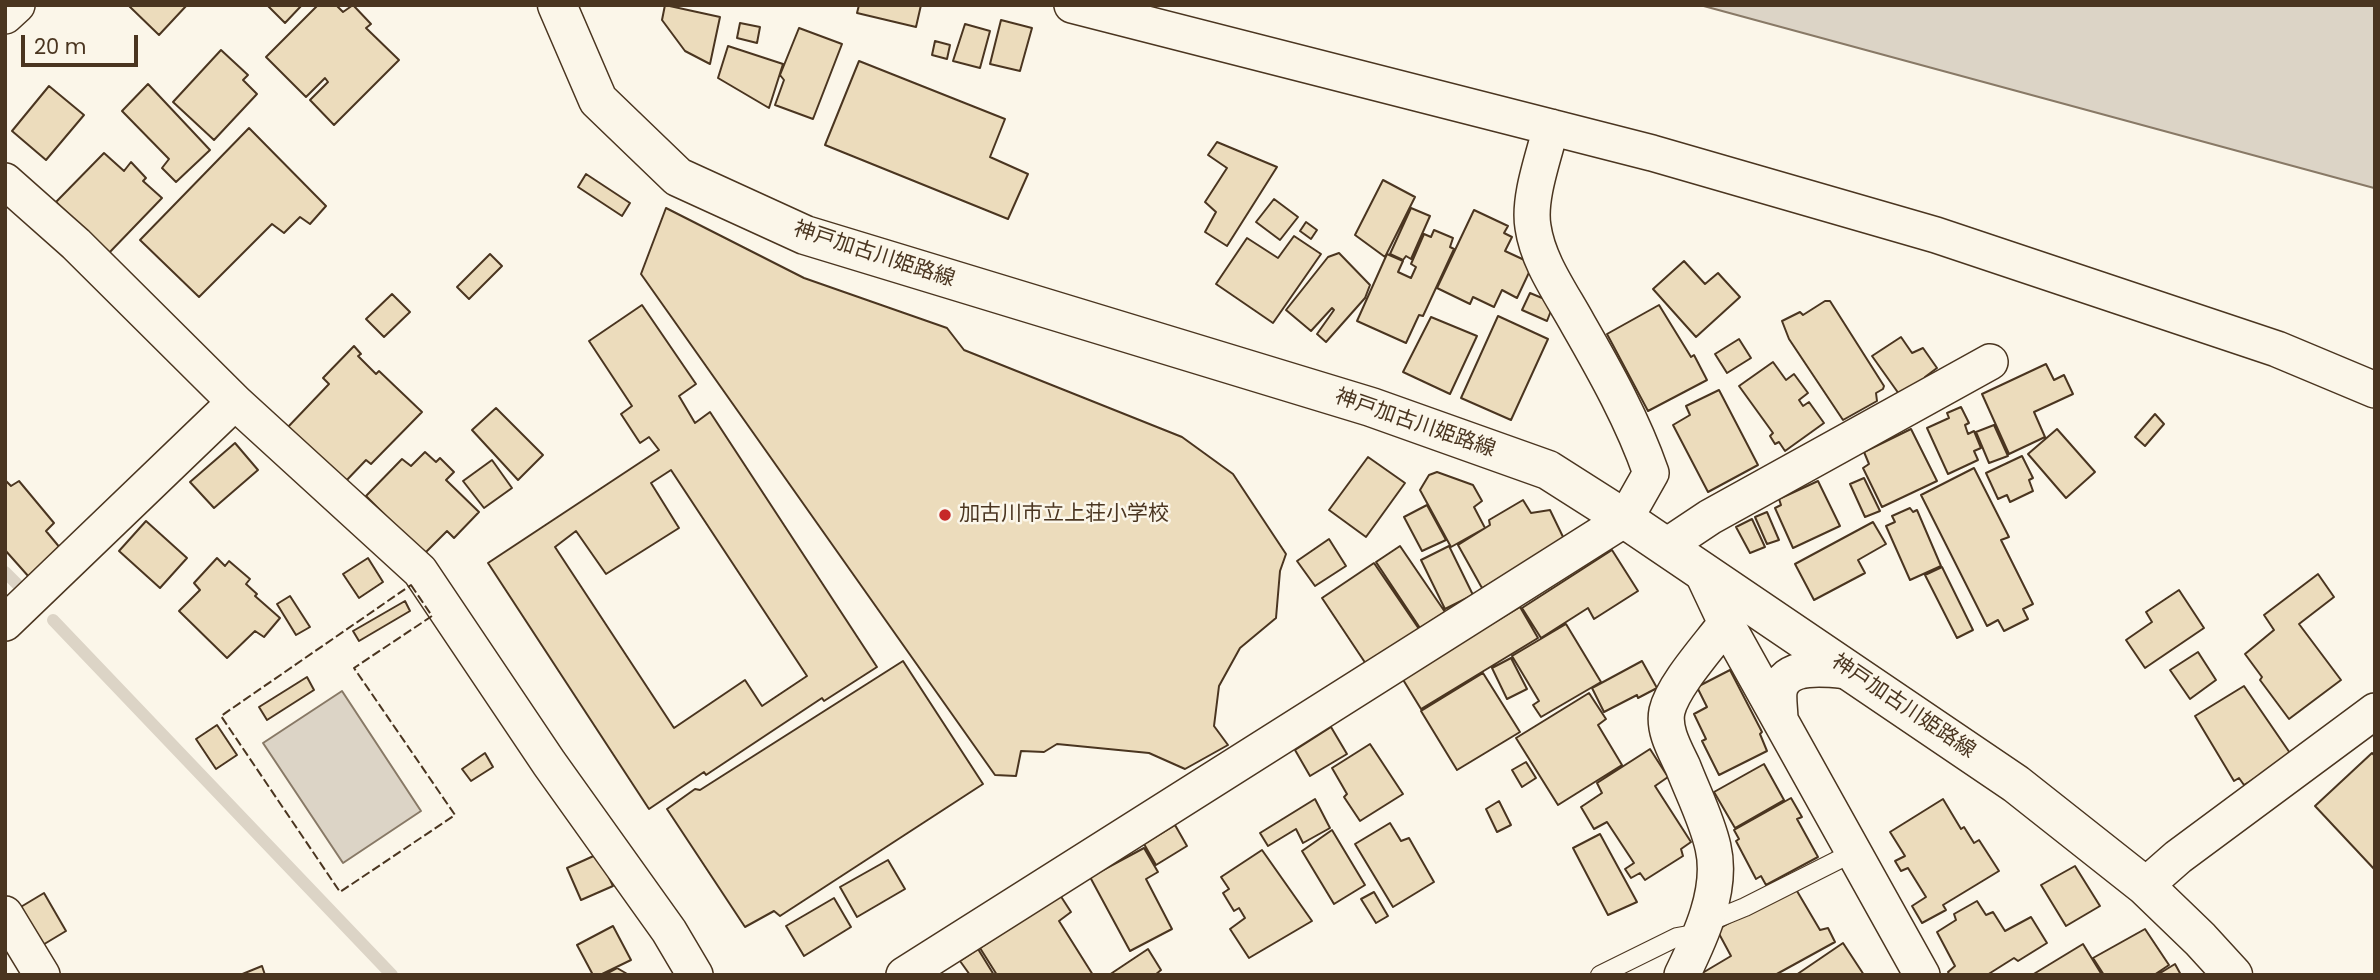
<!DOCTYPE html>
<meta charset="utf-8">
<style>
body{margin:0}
#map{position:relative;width:2380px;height:980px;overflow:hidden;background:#fbf6e9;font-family:Poppins,sans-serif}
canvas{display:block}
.frame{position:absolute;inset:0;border:7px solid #4a3520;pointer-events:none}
.scale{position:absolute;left:21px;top:35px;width:117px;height:32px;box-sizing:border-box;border:4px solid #4a3520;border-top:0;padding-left:9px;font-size:21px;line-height:24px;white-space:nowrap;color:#4a3520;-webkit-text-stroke:5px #fbf6e9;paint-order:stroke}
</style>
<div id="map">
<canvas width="2380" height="980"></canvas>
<div class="frame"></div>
<div class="scale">20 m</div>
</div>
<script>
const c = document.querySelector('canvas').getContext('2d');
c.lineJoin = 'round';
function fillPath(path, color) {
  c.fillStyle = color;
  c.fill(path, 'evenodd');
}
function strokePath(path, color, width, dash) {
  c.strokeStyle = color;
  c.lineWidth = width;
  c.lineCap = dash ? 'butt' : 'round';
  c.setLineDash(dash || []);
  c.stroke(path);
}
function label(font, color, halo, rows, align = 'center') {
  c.font = font + ' Poppins,"Noto Sans JP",sans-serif';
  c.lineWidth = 5;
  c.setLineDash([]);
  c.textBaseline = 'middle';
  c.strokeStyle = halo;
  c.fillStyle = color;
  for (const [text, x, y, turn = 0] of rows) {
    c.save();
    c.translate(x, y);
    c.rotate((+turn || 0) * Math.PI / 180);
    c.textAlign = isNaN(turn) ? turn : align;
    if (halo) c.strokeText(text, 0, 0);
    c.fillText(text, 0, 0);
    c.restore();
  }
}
const water = new Path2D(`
 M 1700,5 L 2375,5 L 2375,188 L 2374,188 Z
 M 342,691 L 421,811 L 343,863 L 263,743 Z`);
const stream = new Path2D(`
 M 5,572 L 21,588
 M 53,620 L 392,975`);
const building = new Path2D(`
 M 128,5 L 187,5 L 159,35 Z
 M 267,5 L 302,5 L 285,23 Z
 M 318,5 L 336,5 L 343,12 L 353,5 L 371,24 L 366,28 L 399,60 L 334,125 L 310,100 L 328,82 L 325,78 L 306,97 L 266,57 Z
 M 665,5 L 720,17 L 710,64 L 685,51 L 662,20 Z
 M 859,5 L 921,5 L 916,27 L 857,13 Z
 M 1001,20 L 1032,28 L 1020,71 L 990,64 Z
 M 740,23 L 760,27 L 757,43 L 737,38 Z
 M 965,24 L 990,31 L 980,68 L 953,61 Z
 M 799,28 L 842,44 L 813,119 L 775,105 L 784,80 L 780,75 Z
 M 935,41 L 950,45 L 947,59 L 932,55 Z
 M 728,46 L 783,64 L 769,108 L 718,78 Z
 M 221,50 L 248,75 L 243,80 L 257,94 L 214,140 L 173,102 Z
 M 859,61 L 1005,119 L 990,157 L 1028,174 L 1008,219 L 825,145 Z
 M 148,84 L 210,150 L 176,182 L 162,168 L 169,159 L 122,111 Z
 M 49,86 L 84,115 L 46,160 L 12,131 Z
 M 249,128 L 326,206 L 310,224 L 300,217 L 284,233 L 272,224 L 199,297 L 140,240 Z
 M 1217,142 L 1277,167 L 1227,246 L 1205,232 L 1216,212 L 1205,202 L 1227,168 L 1208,155 Z
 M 104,153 L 124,171 L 131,162 L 146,178 L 143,181 L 162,198 L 108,254 L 56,202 Z
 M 586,174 L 630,203 L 622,216 L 578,187 Z
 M 1383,180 L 1415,197 L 1385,257 L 1355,235 Z
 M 1274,199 L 1298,217 L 1280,240 L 1256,222 Z
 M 666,208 L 804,278 L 947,328 L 964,350 L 1182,437 L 1233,474 L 1286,554 L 1280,571 L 1276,618 L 1240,648 L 1219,686 L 1214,726 L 1228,745 L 1185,769 L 1149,753 L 1057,744 L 1044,752 L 1021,751 L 1016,776 L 995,775 L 641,274 Z
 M 1411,208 L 1430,216 L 1411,259 L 1406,256 L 1403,260 L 1390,254 Z
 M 1474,210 L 1508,226 L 1504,233 L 1512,237 L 1505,251 L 1533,264 L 1517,298 L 1502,290 L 1494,307 L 1473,297 L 1470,304 L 1437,288 Z
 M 1306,222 L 1317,230 L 1311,239 L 1300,231 Z
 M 1434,230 L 1453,238 L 1450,247 L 1454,249 L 1423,316 L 1419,315 L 1406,343 L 1357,321 L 1387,254 L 1403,261 L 1398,272 L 1411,278 L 1416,267 L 1411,264 L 1424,234 L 1431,237 Z
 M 1294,236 L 1321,254 L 1273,323 L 1216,284 L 1247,238 L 1278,258 Z
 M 1339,253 L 1370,285 L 1365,298 L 1326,342 L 1317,334 L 1334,310 L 1332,308 L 1311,331 L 1286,310 L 1328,257 Z
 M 490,254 L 502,266 L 469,299 L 457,287 Z
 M 1684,261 L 1705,284 L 1718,273 L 1740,297 L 1696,337 L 1653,289 Z
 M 1530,293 L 1554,303 L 1547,321 L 1522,310 Z
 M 392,294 L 410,312 L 384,337 L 366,319 Z
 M 1825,301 L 1830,301 L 1884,386 L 1883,389 L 1876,393 L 1877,401 L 1843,420 L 1789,339 L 1782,321 L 1800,312 L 1803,315 Z
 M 642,305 L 696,384 L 679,396 L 695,423 L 710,412 L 877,667 L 824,701 L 822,698 L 706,775 L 704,772 L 649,809 L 488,563 L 659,450 L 649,437 L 640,443 L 621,414 L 632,406 L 589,341 ZM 671,470 L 807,676 L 762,706 L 745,680 L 674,728 L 555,547 L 576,531 L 606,574 L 679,528 L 651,483 Z
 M 1659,305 L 1691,357 L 1694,355 L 1707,380 L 1648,411 L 1607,334 Z
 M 1498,316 L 1548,339 L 1511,420 L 1461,398 Z
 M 1431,317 L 1477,336 L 1450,394 L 1403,372 Z
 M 1901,337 L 1912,353 L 1923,348 L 1937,368 L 1925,377 L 1928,383 L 1899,394 L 1872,356 Z
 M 1739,339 L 1751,358 L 1727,373 L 1715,354 Z
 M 354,346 L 361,354 L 358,356 L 376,374 L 379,371 L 422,412 L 371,464 L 366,460 L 344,483 L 287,428 L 329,384 L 323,378 Z
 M 1773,362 L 1786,380 L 1794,374 L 1808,393 L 1799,400 L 1803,406 L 1809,402 L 1824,423 L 1785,451 L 1779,442 L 1775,444 L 1770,436 L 1773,433 L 1739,386 Z
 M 2046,364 L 2054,380 L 2064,375 L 2073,394 L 2034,412 L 2045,437 L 2009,454 L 1982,394 Z
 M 1719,390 L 1758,465 L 1708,492 L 1673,425 L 1690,415 L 1686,406 Z
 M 1961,407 L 1969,423 L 1965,425 L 1968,434 L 1974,431 L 1981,448 L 1974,451 L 1978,460 L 1948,474 L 1927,428 L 1949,418 L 1947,413 Z
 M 496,408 L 543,455 L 518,480 L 472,430 Z
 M 2155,414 L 2164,424 L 2145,446 L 2135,437 Z
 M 1994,425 L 2008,456 L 1989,463 L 1976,432 Z
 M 1911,429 L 1937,481 L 1882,507 L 1863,468 L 1869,464 L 1864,452 Z
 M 2057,429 L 2095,472 L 2066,498 L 2028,454 Z
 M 235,443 L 258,470 L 214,508 L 190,482 Z
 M 425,452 L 436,462 L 440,458 L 454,472 L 446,480 L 479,512 L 454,538 L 447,531 L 424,554 L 366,496 L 402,459 L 411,466 Z
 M 2022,456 L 2033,478 L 2029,480 L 2033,491 L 2010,502 L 2007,495 L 1998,499 L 1986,473 Z
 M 1368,457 L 1405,483 L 1366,537 L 1329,510 Z
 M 492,460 L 512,488 L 484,508 L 463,481 Z
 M 1974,468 L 2009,537 L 2001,540 L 2033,604 L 2023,609 L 2028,619 L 2004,631 L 1998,620 L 1987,626 L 1921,495 Z
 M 1437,472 L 1473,485 L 1482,501 L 1474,507 L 1485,528 L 1451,547 L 1420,490 L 1429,475 Z
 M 1864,478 L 1880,511 L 1865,517 L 1850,484 Z
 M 5,480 L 11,486 L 19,481 L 54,523 L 46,531 L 61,549 L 29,577 L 5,550 Z
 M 1818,481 L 1840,526 L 1793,548 L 1775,508 L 1781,505 L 1779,499 Z
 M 1523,500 L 1531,513 L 1550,510 L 1565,541 L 1482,588 L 1458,545 L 1490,525 L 1489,520 Z
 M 1427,505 L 1446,540 L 1422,551 L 1404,517 Z
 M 1910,508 L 1913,512 L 1917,510 L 1941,566 L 1910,580 L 1886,526 L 1895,522 L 1892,516 Z
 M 1767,512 L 1779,540 L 1767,544 L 1755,517 Z
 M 1752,519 L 1765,547 L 1750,553 L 1736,527 Z
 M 146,521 L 187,558 L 160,588 L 119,551 Z
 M 1873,522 L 1886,544 L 1858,560 L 1865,573 L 1814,600 L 1795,564 Z
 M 1329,539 L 1346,566 L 1315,586 L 1297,561 Z
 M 1400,546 L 1445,612 L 1420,628 L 1376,562 Z
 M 1449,546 L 1473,595 L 1445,609 L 1421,560 Z
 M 1612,550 L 1638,591 L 1594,619 L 1588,608 L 1541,638 L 1522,608 Z
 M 217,558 L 225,566 L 229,561 L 250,579 L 246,584 L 257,594 L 255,596 L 280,618 L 264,637 L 255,631 L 227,658 L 179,611 L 200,590 L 194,583 Z
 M 368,558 L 383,582 L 359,598 L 343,574 Z
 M 1374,563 L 1419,629 L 1366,664 L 1322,598 Z
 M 1942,567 L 1973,630 L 1957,638 L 1925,575 Z
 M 2318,574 L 2334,597 L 2299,624 L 2341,680 L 2289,719 L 2260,680 L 2262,677 L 2245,654 L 2274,630 L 2264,615 Z
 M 2179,590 L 2204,628 L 2145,668 L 2126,640 L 2152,622 L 2146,612 Z
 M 290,596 L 310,627 L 296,635 L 277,604 Z
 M 405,601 L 410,611 L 359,641 L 353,631 Z
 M 1520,607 L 1538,638 L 1421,709 L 1402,678 Z
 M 1566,624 L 1601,682 L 1541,717 L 1533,705 L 1539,701 L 1512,656 Z
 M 2198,652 L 2216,680 L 2190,699 L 2170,670 Z
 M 1511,658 L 1527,689 L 1507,699 L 1492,668 Z
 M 903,661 L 983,784 L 780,916 L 774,911 L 745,927 L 667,809 L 695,789 L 700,790 Z
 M 1642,661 L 1657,688 L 1638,698 L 1637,695 L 1604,712 L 1592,688 Z
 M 1730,670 L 1762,732 L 1760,734 L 1767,751 L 1719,775 L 1702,741 L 1706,739 L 1694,714 L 1707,707 L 1697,687 Z
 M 1483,673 L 1520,732 L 1457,770 L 1421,711 Z
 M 307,677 L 314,690 L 267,720 L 259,707 Z
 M 2244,686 L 2292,756 L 2244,785 L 2239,778 L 2234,781 L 2195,716 Z
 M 1589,693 L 1606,719 L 1598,725 L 1622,765 L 1558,805 L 1516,738 Z
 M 217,725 L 237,755 L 216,769 L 196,739 Z
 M 1331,727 L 1347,754 L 1310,776 L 1295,750 Z
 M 1370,744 L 1403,794 L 1360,821 L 1344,797 L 1347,794 L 1332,768 Z
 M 1650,749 L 1668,777 L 1655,786 L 1691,842 L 1681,849 L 1683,856 L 1645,880 L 1640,873 L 1631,878 L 1625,869 L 1634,863 L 1607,822 L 1594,829 L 1581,807 L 1602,793 L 1597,783 Z
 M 485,753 L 493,767 L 471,781 L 462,769 Z
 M 2372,753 L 2375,756 L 2375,870 L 2315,806 Z
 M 1526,762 L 1536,778 L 1522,787 L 1512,770 Z
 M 1764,764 L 1784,800 L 1735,828 L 1714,792 Z
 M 1791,798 L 1802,817 L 1797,819 L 1818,857 L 1766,885 L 1761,876 L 1756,879 L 1736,841 L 1739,839 L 1734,830 Z
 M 1315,799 L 1330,828 L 1303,843 L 1296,829 L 1268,846 L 1260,833 Z
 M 1943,799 L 1961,829 L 1964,827 L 1974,843 L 1979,840 L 1999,871 L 1943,905 L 1946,910 L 1922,923 L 1912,906 L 1926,897 L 1908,868 L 1901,871 L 1895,861 L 1905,856 L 1890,832 Z
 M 1499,801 L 1511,825 L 1497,832 L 1486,809 Z
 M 1390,823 L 1401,841 L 1409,838 L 1434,882 L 1393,907 L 1355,844 Z
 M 1175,825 L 1187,846 L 1156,865 L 1144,844 Z
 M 1332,830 L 1365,885 L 1334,904 L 1302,851 Z
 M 1600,834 L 1637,902 L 1608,915 L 1573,848 Z
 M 1144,848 L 1158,872 L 1146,879 L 1172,929 L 1130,951 L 1090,877 Z
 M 1262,850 L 1312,921 L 1249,958 L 1230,929 L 1245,918 L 1239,908 L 1234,911 L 1223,893 L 1229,889 L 1221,877 Z
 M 598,854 L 613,886 L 581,900 L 567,868 Z
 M 888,860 L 905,889 L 857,917 L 840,887 Z
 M 2075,866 L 2100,906 L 2066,926 L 2041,885 Z
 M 1794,886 L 1820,930 L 1828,928 L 1835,942 L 1775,975 L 1699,975 L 1731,956 L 1717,930 Z
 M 1374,892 L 1388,916 L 1376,923 L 1361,899 Z
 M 44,893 L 66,931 L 41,946 L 19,908 Z
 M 1060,895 L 1071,912 L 1059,921 L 1093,975 L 997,975 L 980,948 Z
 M 834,898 L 851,927 L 804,956 L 786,926 Z
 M 1977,901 L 1986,915 L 1993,912 L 2005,931 L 2031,917 L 2047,943 L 2018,961 L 2014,958 L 1987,975 L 1950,975 L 1948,972 L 1955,966 L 1937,932 L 1956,920 L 1954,914 Z
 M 613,926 L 631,960 L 600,975 L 593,975 L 577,945 Z
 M 2145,929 L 2169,965 L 2154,975 L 2104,975 L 2093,958 Z
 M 1843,943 L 1864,975 L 1796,975 Z
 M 2083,944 L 2102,975 L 2032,975 Z
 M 978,949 L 994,975 L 970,975 L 960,961 Z
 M 1148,949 L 1161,970 L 1155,975 L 1109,975 Z
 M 2175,964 L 2181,975 L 2157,975 Z
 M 262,966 L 265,975 L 240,975 Z
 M 617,968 L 629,975 L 604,975 Z`);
const service = new Path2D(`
 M 1706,923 L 1745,907 L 1854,852
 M 1600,975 L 1677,937 L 1699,933`);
const minor = new Path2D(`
 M 1072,5 L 1652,153 L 1936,235 L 2277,349 L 2375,390
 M 5,16 L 17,5
 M 5,181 L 76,244 L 235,402 L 420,571 L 549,763 L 669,931 L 695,975
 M 1665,547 L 1710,517 L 1990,362
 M 1702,572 L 1726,623 L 1922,975
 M 5,623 L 235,402
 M 1780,720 C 1780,711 1778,700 1779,692 C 1783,662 1828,669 1848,671
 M 2145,886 L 2178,857 L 2375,711
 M 5,914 L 42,975
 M 904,975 L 1625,519 L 1651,473 C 1633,421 1605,371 1578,324 C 1561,293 1538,262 1533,227 C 1528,198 1544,156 1551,127
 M 1682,975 C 1700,938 1723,890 1713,847 C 1707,820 1693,793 1683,767 C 1675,750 1663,730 1667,711 C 1673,685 1710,645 1726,623`);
const primary = new Path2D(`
 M 557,5 L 598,100 L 678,177 L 805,235 L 1371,407 L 1548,470 L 1625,519 L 2016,784 L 2145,886 L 2200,939 L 2233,975`);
const fence = new Path2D(`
 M 411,585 L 432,616 L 354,668 L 455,815 L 340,892 L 221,716 Z`);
const markers = [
 [945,515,7,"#c62828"]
];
const streetNames = [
 ["神戸加古川姫路線",874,255,18],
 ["神戸加古川姫路線",1415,424,19],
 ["神戸加古川姫路線",1903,707,34]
];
const poiNames = [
 ["加古川市立上荘小学校",959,515]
];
fillPath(water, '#dcd4c6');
strokePath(water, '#887966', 2);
strokePath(stream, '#dcd4c6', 12);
fillPath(building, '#ecdcbc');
strokePath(building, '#4a3520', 2);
strokePath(service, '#4a3520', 20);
strokePath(minor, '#4a3520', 38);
strokePath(primary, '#4a3520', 41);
strokePath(service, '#fbf6e9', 18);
strokePath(minor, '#fbf6e9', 35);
strokePath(primary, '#fbf6e9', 38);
strokePath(fence, '#4a3520', 2, [9, 3.5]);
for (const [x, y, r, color] of markers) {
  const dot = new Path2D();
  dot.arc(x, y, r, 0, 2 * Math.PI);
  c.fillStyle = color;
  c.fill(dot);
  strokePath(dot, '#fbf6e9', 2.5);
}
label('21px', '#4a3520', '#fbf6e9', streetNames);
label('21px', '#4a3520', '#fbf6e9', poiNames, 'left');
</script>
